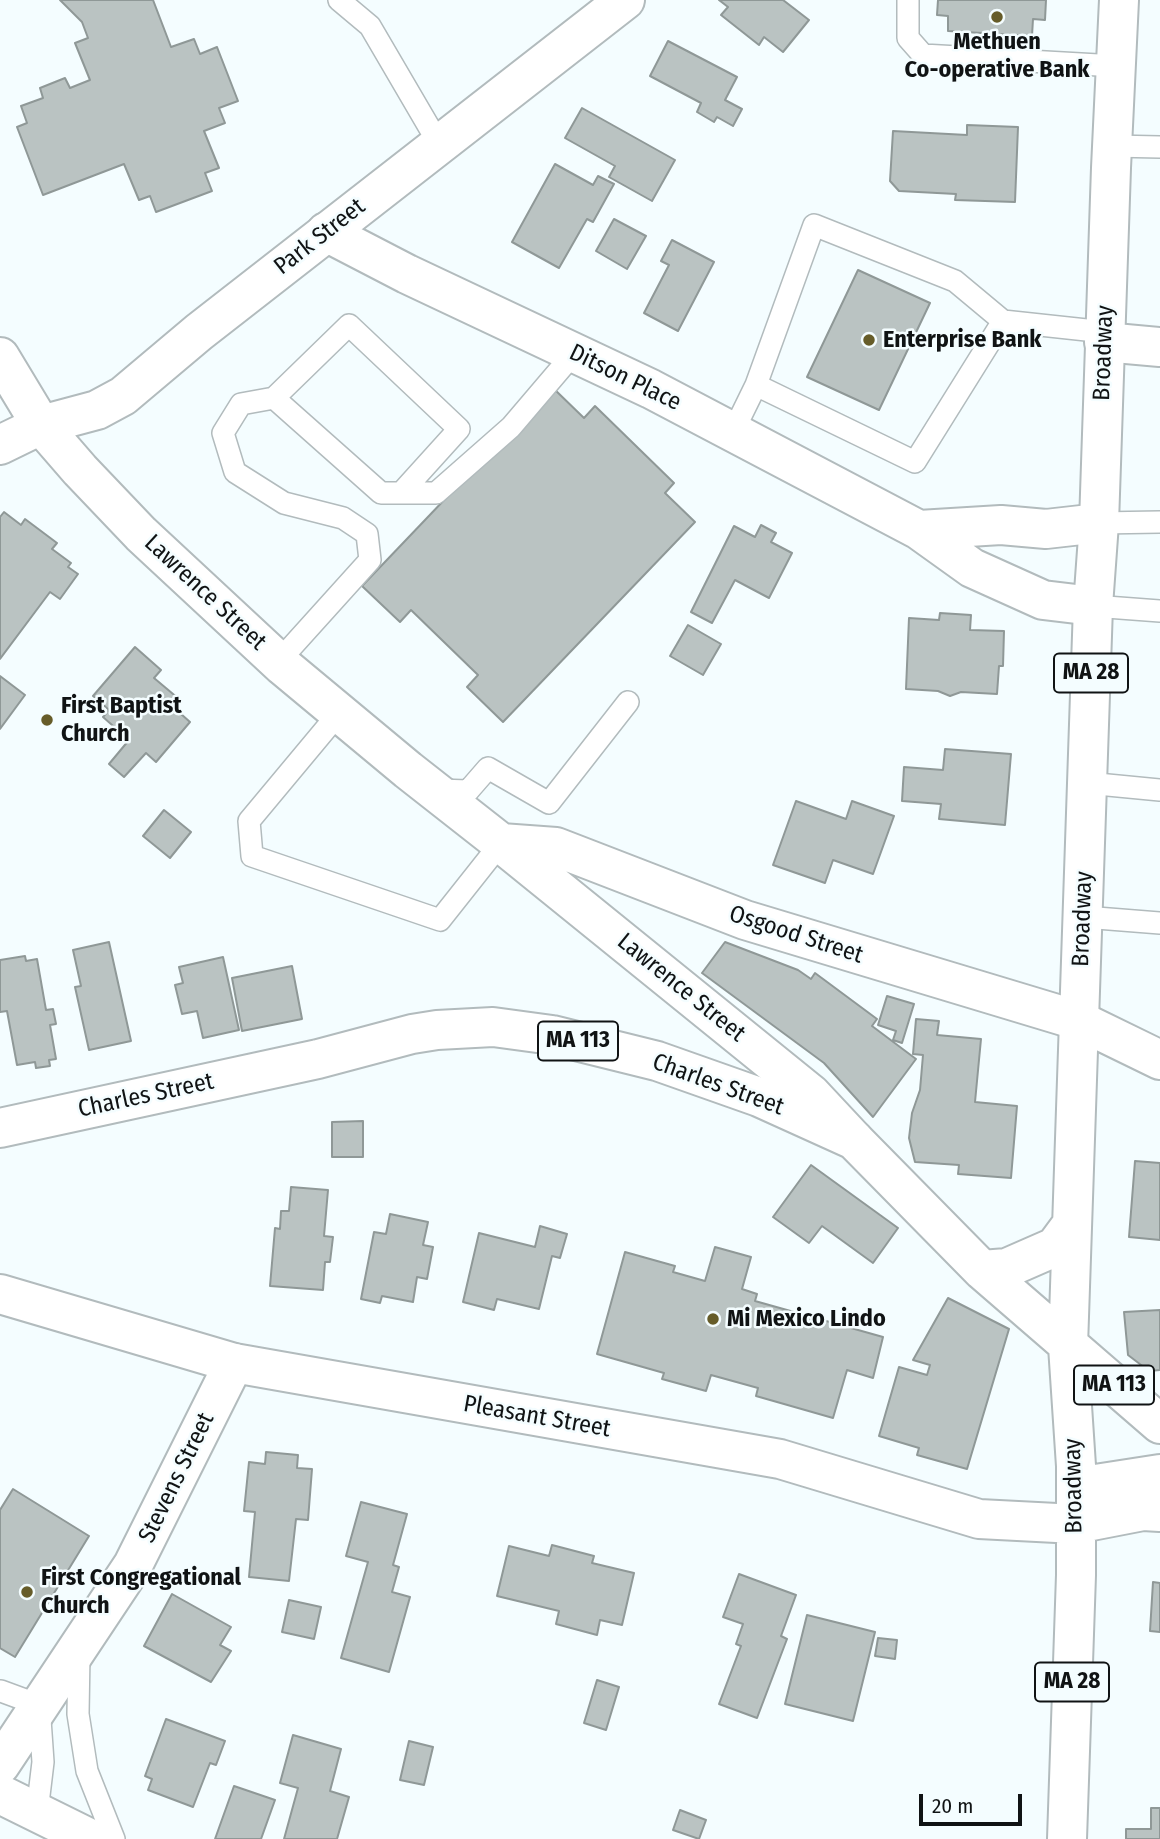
<!DOCTYPE html>
<style>
body{margin:0}
#map{position:relative;width:1160px;height:1839px;overflow:hidden;background:#f4fdff;font-family:"Fira Sans Condensed",sans-serif}
canvas{display:block}
.scale{position:absolute;left:919px;top:1794px;width:103px;height:32px;box-sizing:border-box;border:4px solid #101314;border-top:0;padding-left:9px;font-size:21px;line-height:24px;white-space:nowrap;color:#101314;-webkit-text-stroke:5px #f4fdff;paint-order:stroke}
</style>
<div id="map">
<canvas width="1160" height="1839"></canvas>
<div class="scale">20 m</div>
</div>
<script>
const c = document.querySelector('canvas').getContext('2d');
c.lineJoin = 'round';
function fillPath(path, color) {
  c.fillStyle = color;
  c.fill(path, 'evenodd');
}
function strokePath(path, color, width, dash) {
  c.strokeStyle = color;
  c.lineWidth = width;
  c.lineCap = dash ? 'butt' : 'round';
  c.setLineDash(dash || []);
  c.stroke(path);
}
function label(font, color, halo, rows, align = 'center') {
  c.font = font + ' "Fira Sans Condensed",sans-serif';
  c.lineWidth = 5;
  c.setLineDash([]);
  c.textBaseline = 'middle';
  c.strokeStyle = halo;
  c.fillStyle = color;
  for (const [text, x, y, turn = 0] of rows) {
    c.save();
    c.translate(x, y);
    c.rotate((+turn || 0) * Math.PI / 180);
    c.textAlign = isNaN(turn) ? turn : align;
    if (halo) c.strokeText(text, 0, 0);
    c.fillText(text, 0, 0);
    c.restore();
  }
}
const building = new Path2D(`
 M 60,0 L 153,0 L 171,47 L 194,39 L 200,54 L 217,47 L 238,101 L 219,108 L 225,123 L 204,131 L 219,168 L 205,173 L 212,191 L 156,212 L 150,196 L 139,200 L 124,164 L 43,195 L 17,127 L 27,123 L 21,106 L 43,98 L 40,88 L 65,78 L 70,88 L 90,80 L 75,43 L 88,38 L 82,22 Z
 M 719,0 L 783,0 L 809,20 L 783,52 L 764,37 L 759,45 L 721,15 L 728,7 Z
 M 938,0 L 1046,0 L 1045,20 L 1033,19 L 1032,36 L 948,31 L 948,16 L 937,15 Z
 M 668,41 L 737,77 L 725,100 L 742,109 L 733,126 L 717,117 L 714,122 L 697,112 L 701,103 L 650,76 Z
 M 582,108 L 675,160 L 652,201 L 609,177 L 615,166 L 565,138 Z
 M 967,125 L 1018,127 L 1015,202 L 955,200 L 956,194 L 899,191 L 890,181 L 893,131 L 967,135 Z
 M 555,164 L 593,185 L 598,176 L 614,184 L 593,222 L 587,219 L 559,268 L 512,242 Z
 M 614,219 L 646,236 L 627,269 L 596,251 Z
 M 672,240 L 714,262 L 678,331 L 644,313 L 669,265 L 661,261 Z
 M 858,270 L 930,303 L 879,410 L 807,377 Z
 M 552,387 L 584,418 L 595,406 L 674,483 L 665,493 L 695,522 L 503,722 L 467,687 L 478,675 L 411,610 L 400,622 L 362,586 Z
 M 4,512 L 21,525 L 25,519 L 57,543 L 52,549 L 71,563 L 68,567 L 78,574 L 60,599 L 50,592 L 0,659 L 0,517 Z
 M 761,525 L 776,533 L 771,542 L 792,553 L 769,598 L 735,580 L 712,623 L 691,612 L 734,526 L 755,537 Z
 M 940,613 L 971,615 L 970,630 L 1004,631 L 1003,666 L 999,666 L 997,694 L 961,692 L 950,696 L 938,691 L 906,689 L 909,618 L 939,620 Z
 M 688,625 L 721,644 L 703,675 L 670,656 Z
 M 135,647 L 161,670 L 154,678 L 179,699 L 172,706 L 190,722 L 156,762 L 146,753 L 124,777 L 109,764 L 129,740 L 103,717 L 109,710 L 93,696 Z
 M 0,676 L 25,695 L 0,729 Z
 M 945,749 L 1011,754 L 1005,825 L 939,819 L 941,804 L 902,801 L 904,767 L 943,770 Z
 M 796,801 L 846,819 L 852,801 L 894,816 L 873,874 L 833,860 L 825,883 L 773,865 Z
 M 164,810 L 191,832 L 170,858 L 143,836 Z
 M 109,942 L 131,1041 L 89,1050 L 75,987 L 81,986 L 73,950 Z
 M 725,942 L 798,970 L 811,979 L 815,973 L 877,1019 L 872,1026 L 916,1059 L 873,1117 L 824,1063 L 702,973 Z
 M 25,956 L 26,961 L 37,959 L 46,1010 L 53,1009 L 56,1024 L 50,1025 L 56,1059 L 49,1060 L 50,1066 L 36,1068 L 35,1062 L 17,1065 L 7,1011 L 0,1012 L 0,960 Z
 M 223,957 L 239,1030 L 203,1038 L 197,1011 L 182,1014 L 175,985 L 183,983 L 179,967 Z
 M 292,966 L 302,1019 L 242,1031 L 232,978 Z
 M 887,996 L 914,1004 L 902,1043 L 893,1040 L 896,1031 L 878,1025 Z
 M 916,1019 L 939,1021 L 937,1035 L 981,1039 L 975,1102 L 1017,1106 L 1011,1178 L 958,1174 L 959,1165 L 915,1162 L 909,1138 L 912,1113 L 920,1090 L 923,1055 L 913,1054 Z
 M 363,1121 L 363,1157 L 332,1157 L 332,1122 Z
 M 1135,1161 L 1160,1163 L 1160,1240 L 1129,1237 Z
 M 811,1165 L 898,1228 L 873,1263 L 822,1226 L 809,1243 L 773,1217 Z
 M 291,1187 L 328,1190 L 324,1236 L 333,1237 L 330,1262 L 325,1262 L 323,1290 L 270,1286 L 275,1228 L 280,1229 L 281,1211 L 289,1211 Z
 M 390,1214 L 428,1222 L 423,1245 L 433,1247 L 427,1279 L 417,1277 L 413,1302 L 382,1296 L 380,1303 L 361,1299 L 374,1232 L 386,1234 Z
 M 540,1226 L 567,1234 L 560,1258 L 552,1256 L 539,1309 L 497,1299 L 494,1310 L 463,1302 L 479,1233 L 535,1247 Z
 M 715,1247 L 751,1257 L 742,1289 L 757,1294 L 755,1301 L 883,1337 L 873,1378 L 847,1370 L 833,1418 L 756,1396 L 758,1388 L 711,1375 L 706,1391 L 662,1379 L 664,1373 L 597,1354 L 625,1252 L 675,1266 L 673,1272 L 705,1281 Z
 M 948,1298 L 1009,1329 L 967,1469 L 917,1455 L 919,1448 L 879,1436 L 899,1367 L 927,1375 L 930,1365 L 913,1360 Z
 M 1160,1310 L 1160,1370 L 1149,1371 L 1128,1355 L 1124,1312 Z
 M 266,1452 L 298,1455 L 297,1468 L 312,1469 L 308,1520 L 296,1519 L 289,1581 L 249,1577 L 255,1512 L 244,1511 L 249,1462 L 265,1464 Z
 M 13,1489 L 89,1536 L 15,1657 L 0,1648 L 0,1510 Z
 M 361,1502 L 407,1514 L 393,1565 L 399,1567 L 392,1592 L 410,1597 L 389,1672 L 341,1658 L 368,1562 L 346,1556 Z
 M 552,1545 L 594,1556 L 592,1563 L 634,1573 L 622,1625 L 600,1620 L 597,1635 L 556,1624 L 559,1611 L 497,1596 L 509,1546 L 549,1556 Z
 M 739,1574 L 796,1595 L 781,1636 L 787,1639 L 757,1718 L 719,1704 L 741,1646 L 736,1644 L 743,1624 L 723,1617 Z
 M 1153,1582 L 1160,1583 L 1160,1632 L 1150,1631 Z
 M 172,1594 L 231,1627 L 220,1645 L 231,1651 L 211,1682 L 144,1646 Z
 M 289,1600 L 321,1607 L 314,1639 L 282,1632 Z
 M 807,1615 L 875,1632 L 853,1721 L 785,1704 Z
 M 878,1638 L 897,1640 L 895,1659 L 875,1656 Z
 M 597,1680 L 619,1687 L 606,1730 L 584,1723 Z
 M 166,1719 L 225,1741 L 216,1765 L 210,1763 L 193,1807 L 148,1790 L 152,1779 L 145,1776 Z
 M 293,1735 L 341,1749 L 330,1791 L 349,1797 L 337,1839 L 284,1839 L 298,1788 L 280,1783 Z
 M 409,1741 L 433,1747 L 424,1785 L 400,1780 Z
 M 234,1786 L 275,1800 L 261,1839 L 215,1839 Z
 M 1151,1808 L 1160,1808 L 1160,1839 L 1126,1839 L 1126,1829 L 1151,1829 Z
 M 680,1810 L 706,1820 L 699,1839 L 673,1830 Z`);
const lane = new Path2D(`
 M 339,0 L 370,26 L 439,144
 M 908,0 L 908,38 L 923,55 L 1116,66
 M 1112,146 L 1160,147
 M 756,385 L 915,462 L 1003,321
 M 274,398 L 349,325 L 459,429 L 402,492
 M 733,432 L 756,385 L 814,225 L 955,281 L 1003,321 L 1105,332
 M 1099,523 L 1160,522
 M 1093,606 L 1160,611
 M 278,662 L 370,560 L 367,534 L 343,518 L 284,503 L 235,472 L 223,433 L 241,404 L 274,398 L 381,493 L 436,493 L 511,427 L 574,353
 M 339,713 L 249,821 L 252,856 L 440,920 L 501,843
 M 1087,783 L 1160,790
 M 439,790 L 468,791 L 488,768 L 549,803 L 628,702
 M 1084,917 L 1160,923
 M 79,1654 L 78,1714 L 87,1771 L 114,1839
 M 1,1691 L 39,1705 L 43,1762 L 37,1812`);
const street = new Path2D(`
 M 326,232 L 407,274 L 651,389 L 919,530 L 972,568 L 1043,600 L 1093,606
 M 1104,342 L 1160,347
 M 919,530 L 1001,525 L 1046,529 L 1099,523
 M 0,1765 L 133,1565 L 234,1363`);
const secondary = new Path2D(`
 M 0,357 L 41,425 L 80,470 L 141,534 L 283,666 L 408,770 L 501,843 L 556,847 L 745,920 L 1080,1021 L 1160,1060
 M 0,445 L 41,425 L 97,410 L 123,396 L 199,332 L 625,0
 M 501,843 L 811,1094 L 854,1140
 M 0,1794 L 91,1839`);
const primary = new Path2D(`
 M 0,1128 L 318,1059 L 412,1034 L 437,1030 L 493,1027 L 552,1035 L 657,1061 L 759,1097 L 854,1140 L 982,1270 L 1160,1424
 M 982,1270 L 1007,1268 L 1055,1247 L 1072,1224
 M 0,1294 L 234,1363 L 780,1459 L 979,1519 L 1076,1524 L 1143,1511 L 1160,1512
 M 1076,1487 L 1160,1474
 M 1067,1839 L 1076,1575 L 1076,1466 L 1068,1346 L 1093,606 L 1099,523 L 1111,168 L 1119,0`);
const markers = [
 [997,17,7,"#665c29"],
 [869,340,7,"#665c29"],
 [47,720,7,"#665c29"],
 [713,1319,7,"#665c29"],
 [27,1592,7,"#665c29"]
];
const shields = [
 [1091,673,74],
 [578,1041,80],
 [1114,1385,80],
 [1072,1682,74]
];
const shieldNames = [
 ["MA 28",1091,673],
 ["MA 113",578,1041],
 ["MA 113",1114,1385],
 ["MA 28",1072,1682]
];
const poiNames = [
 ["Methuen",997,42,"center"],
 ["Co-operative Bank",997,70,"center"],
 ["Enterprise Bank",883,340],
 ["First Baptist",61,706],
 ["Church",61,734],
 ["Mi Mexico Lindo",727,1319],
 ["First Congregational",41,1578],
 ["Church",41,1606]
];
const streetNames = [
 ["Park Street",320,237,-38],
 ["Broadway",1104,353,-88],
 ["Ditson Place",625,378,26],
 ["Lawrence Street",205,593,43],
 ["Broadway",1083,919,-88],
 ["Osgood Street",796,935,18],
 ["Lawrence Street",681,988,39],
 ["Charles Street",718,1085,20],
 ["Charles Street",146,1096,-12],
 ["Pleasant Street",537,1417,10],
 ["Stevens Street",177,1478,-64],
 ["Broadway",1074,1486,-91]
];
fillPath(building, '#bac3c2');
strokePath(building, '#8f9897', 2);
strokePath(lane, '#b2bbbd', 24);
strokePath(street, '#b2bbbd', 42);
strokePath(secondary, '#b2bbbd', 42);
strokePath(primary, '#b2bbbd', 42);
strokePath(lane, '#fff', 21);
strokePath(street, '#fff', 38);
strokePath(secondary, '#fff', 38);
strokePath(primary, '#fff', 38);
for (const [x, y, r, color] of markers) {
  const dot = new Path2D();
  dot.arc(x, y, r, 0, 2 * Math.PI);
  c.fillStyle = color;
  c.fill(dot);
  strokePath(dot, '#f4fdff', 2.5);
}
for (const [x, y, w] of shields) {
  const box = new Path2D();
  box.roundRect(x - w / 2, y - 19.5, w, 39, 5);
  c.fillStyle = '#f4fdff';
  c.fill(box);
  strokePath(box, '#101314', 2);
}
label('bold 23px', '#101314', null, shieldNames);
label('bold 24px', '#101314', '#f4fdff', poiNames, 'left');
label('24px', '#101314', '#f4fdff', streetNames);
</script>
